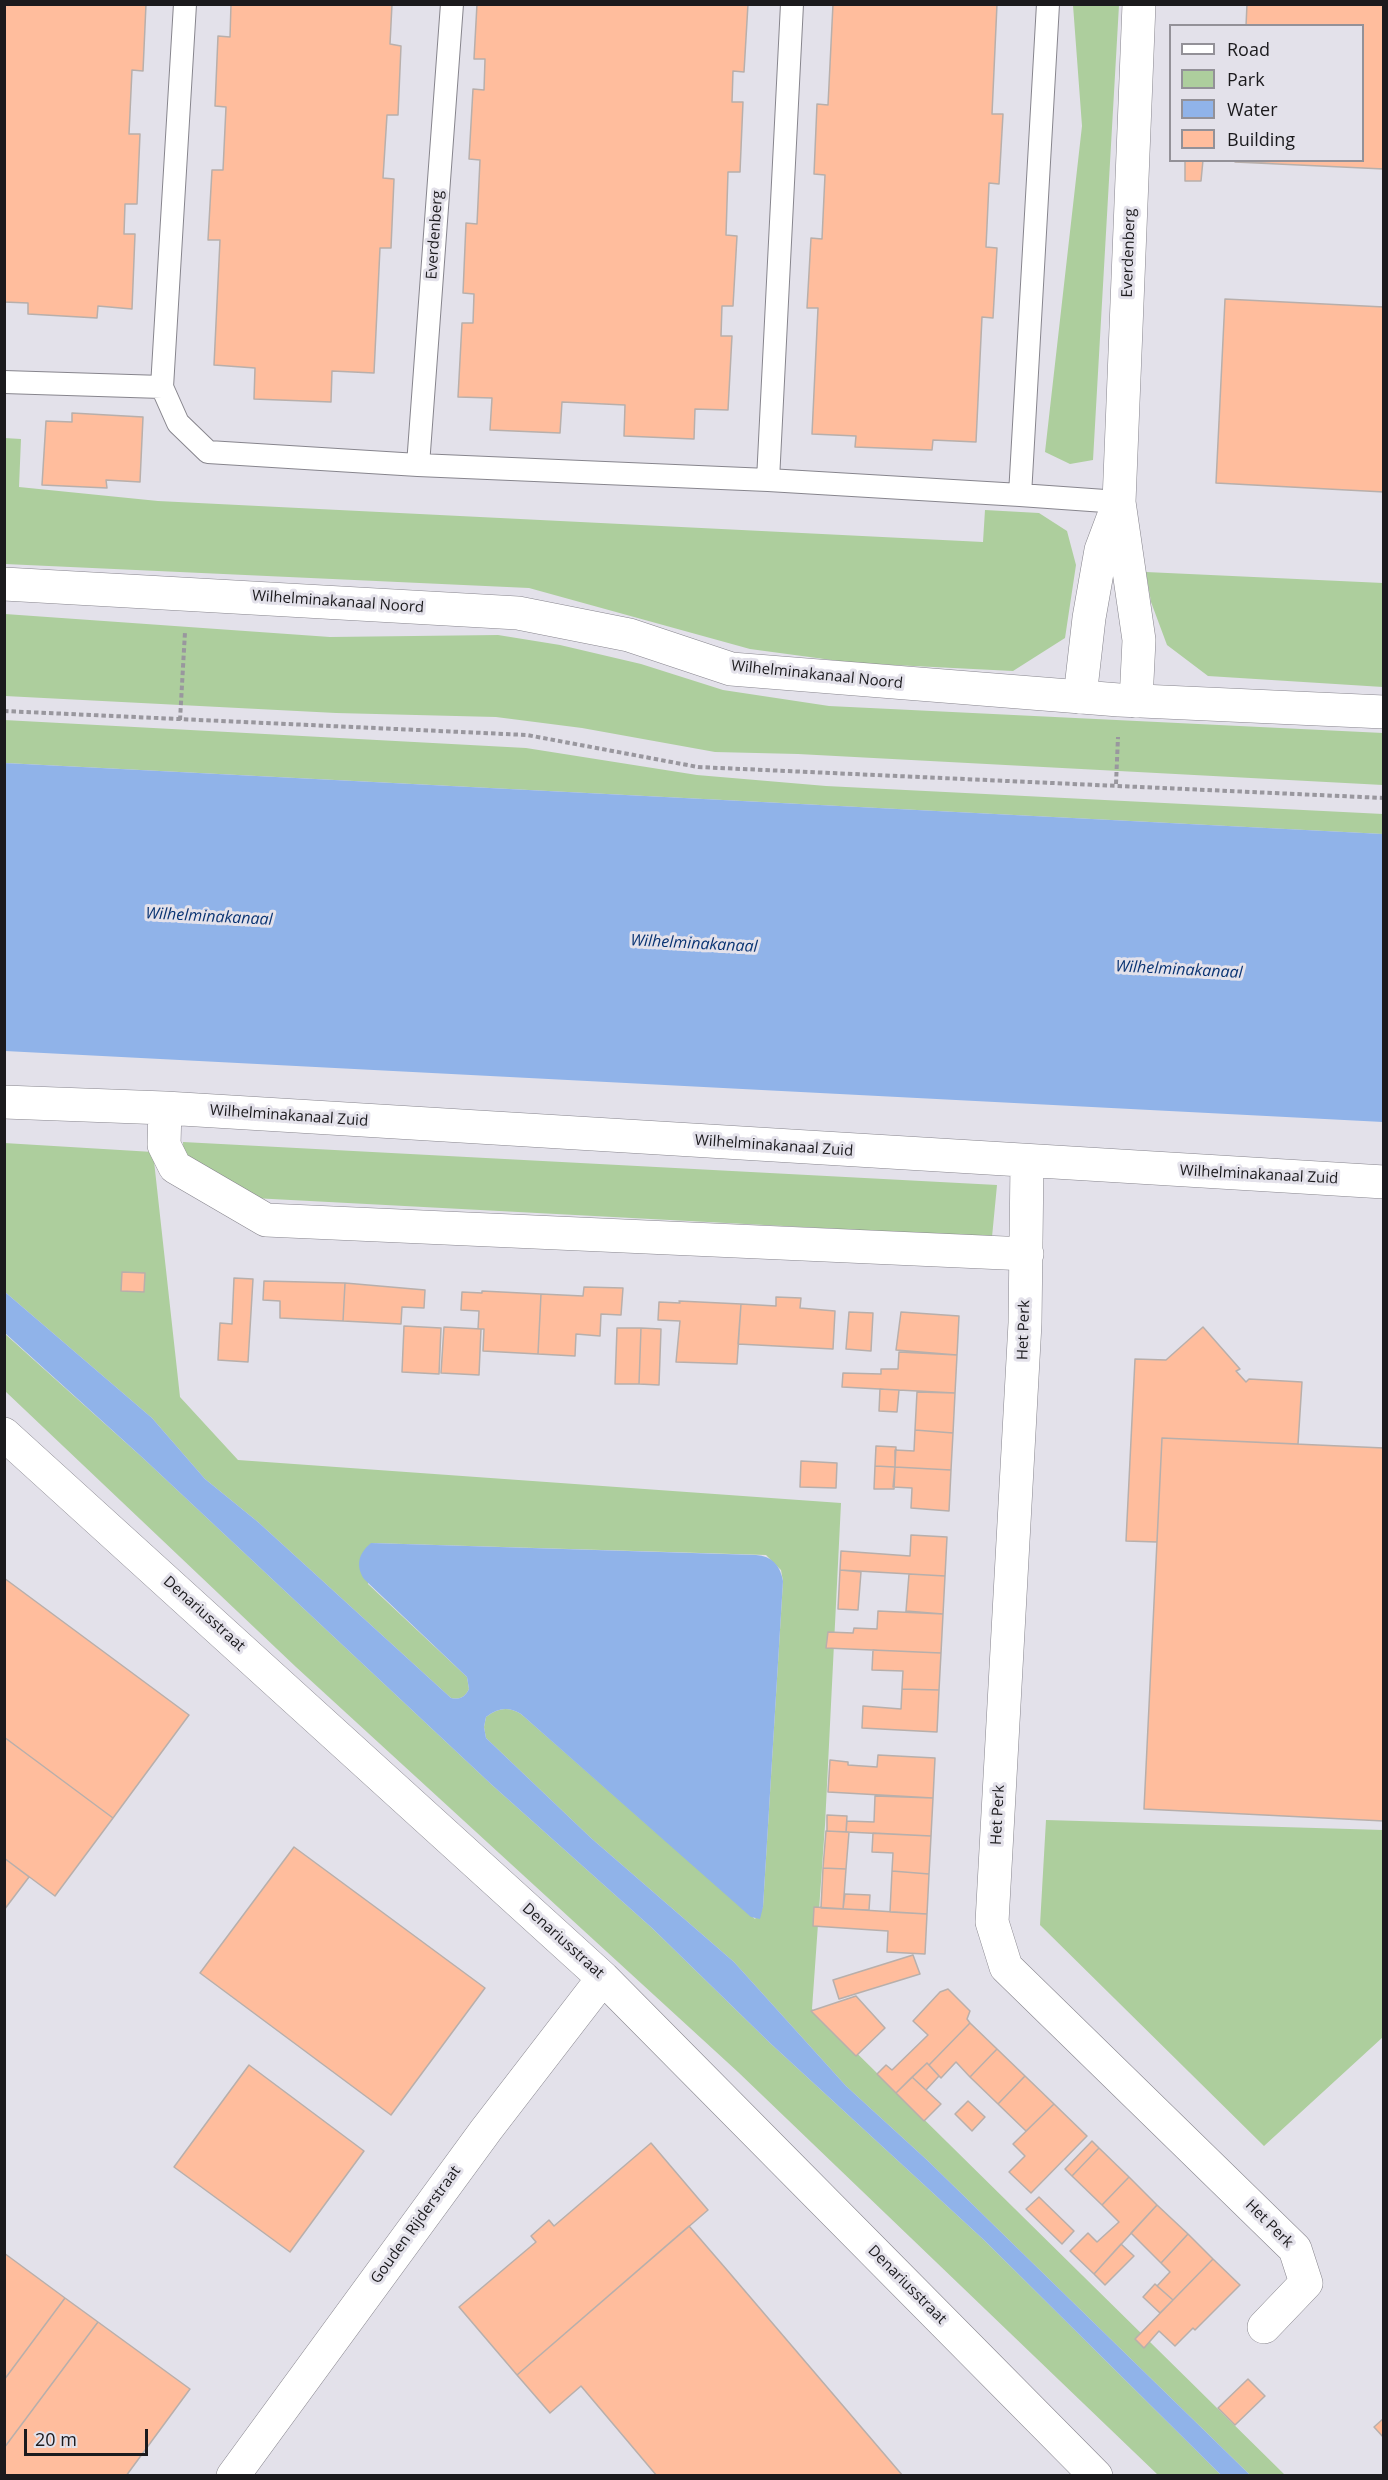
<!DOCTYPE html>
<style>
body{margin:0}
#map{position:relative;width:1388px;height:2480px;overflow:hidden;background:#e3e1ea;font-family:"Open Sans",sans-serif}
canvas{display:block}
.frame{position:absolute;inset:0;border:6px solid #1b1a1d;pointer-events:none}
.legend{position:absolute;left:1169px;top:24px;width:195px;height:138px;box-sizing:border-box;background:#e3e1ea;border:2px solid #939198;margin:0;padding:8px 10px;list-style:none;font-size:18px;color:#1b1a1d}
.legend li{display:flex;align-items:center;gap:12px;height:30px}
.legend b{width:30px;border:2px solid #939198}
.scale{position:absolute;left:24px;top:2429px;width:124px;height:27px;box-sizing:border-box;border:3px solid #1b1a1d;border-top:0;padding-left:8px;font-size:18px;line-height:21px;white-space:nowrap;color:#1b1a1d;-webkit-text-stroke:4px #e3e1ea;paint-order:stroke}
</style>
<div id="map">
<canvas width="1388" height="2480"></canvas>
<div class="frame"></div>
<ul class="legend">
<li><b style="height:8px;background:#fff"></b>Road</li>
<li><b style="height:16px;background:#adce9d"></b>Park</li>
<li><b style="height:16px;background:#90b3e9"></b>Water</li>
<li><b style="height:16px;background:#ffbd9d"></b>Building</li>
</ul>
<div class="scale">20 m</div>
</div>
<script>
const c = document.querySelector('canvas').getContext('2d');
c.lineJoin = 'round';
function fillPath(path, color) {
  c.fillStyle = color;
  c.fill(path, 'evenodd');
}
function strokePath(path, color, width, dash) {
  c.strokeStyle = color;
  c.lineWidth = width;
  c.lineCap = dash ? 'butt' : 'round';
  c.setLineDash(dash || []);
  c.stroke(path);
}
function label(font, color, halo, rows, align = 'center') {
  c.font = font + ' "Open Sans",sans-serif';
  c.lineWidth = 6;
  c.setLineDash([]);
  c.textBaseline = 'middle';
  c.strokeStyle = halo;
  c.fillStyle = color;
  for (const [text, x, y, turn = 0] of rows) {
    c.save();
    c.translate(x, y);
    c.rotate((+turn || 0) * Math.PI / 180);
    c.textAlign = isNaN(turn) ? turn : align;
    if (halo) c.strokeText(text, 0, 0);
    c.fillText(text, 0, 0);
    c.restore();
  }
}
const green = new Path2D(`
 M 1073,5 L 1119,5 L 1093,460 L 1070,464 L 1045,452 L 1082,126 Z
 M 4,438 L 21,439 L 19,487 L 158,501 L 983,542 L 985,510 L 1039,513 L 1067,531 L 1076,565 L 1065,638 L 1013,671 L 854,663 L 750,649 L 529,588 L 5,564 Z
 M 1146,572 L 1383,583 L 1383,687 L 1208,676 L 1167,645 L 1151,602 Z
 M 5,614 L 330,637 L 498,635 L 560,645 L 641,664 L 723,690 L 829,706 L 1383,733 L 1383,785 L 798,754 L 715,752 L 582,728 L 496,717 L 336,713 L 5,696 Z
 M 4,720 L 526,748 L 697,775 L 826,786 L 1383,814 L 1383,834 L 5,763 Z
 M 183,1142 L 997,1185 L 992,1237 L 253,1198 L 184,1165 Z
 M 4,1143 L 153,1152 L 180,1397 L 238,1460 L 841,1503 L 825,1825 L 812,2009 L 1285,2475 L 1250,2475 L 927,2160 L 846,2086 L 734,1962 L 591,1838 L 486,1738 L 484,1727 L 486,1717 C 498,1708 508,1706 521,1714 L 755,1919 L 763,1907 L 783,1581 L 781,1570 L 766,1555 L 371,1543 L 368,1584 L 467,1677 L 469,1689 C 465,1697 460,1700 451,1698 L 258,1522 L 205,1479 L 152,1418 L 5,1292 Z
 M 4,1333 L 144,1459 L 492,1785 L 652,1928 L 770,2043 L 984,2240 L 1221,2475 L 1158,2475 L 738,2072 L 296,1667 L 5,1391 Z
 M 1046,1820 L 1383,1830 L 1383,2037 L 1264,2146 L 1040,1925 Z`);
const water = new Path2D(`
 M 4,763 L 1383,834 L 1383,1122 L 5,1051 Z
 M 5,1292 L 152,1418 L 205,1479 L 258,1522 L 451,1698 C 460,1700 465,1697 469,1689 L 467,1677 L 364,1579 C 355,1565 359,1553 371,1543 L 756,1555 C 772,1556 780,1565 783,1581 L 763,1907 L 760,1919 L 751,1917 L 521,1714 C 508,1706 498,1708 486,1717 L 484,1727 L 486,1738 L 591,1838 L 734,1962 L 846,2086 L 927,2160 L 1250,2475 L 1221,2475 L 984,2240 L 770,2043 L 652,1928 L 492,1785 L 144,1459 L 5,1333 Z`);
const building = new Path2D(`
 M 4,4 L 146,4 L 143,71 L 132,70 L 129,134 L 140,134 L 137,204 L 125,204 L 124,234 L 135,234 L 132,309 L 98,306 L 97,318 L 28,314 L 28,303 L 4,302 Z
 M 231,4 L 392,4 L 390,44 L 401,46 L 398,115 L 387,115 L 383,178 L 394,179 L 391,248 L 380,248 L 374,373 L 332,371 L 331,402 L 254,399 L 255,368 L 214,365 L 220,240 L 208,240 L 212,170 L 223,170 L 226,107 L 215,106 L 218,36 L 230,37 Z
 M 477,4 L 748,4 L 744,72 L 733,71 L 732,102 L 743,102 L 740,172 L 728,172 L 726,235 L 737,236 L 733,306 L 722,306 L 721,336 L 732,336 L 728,410 L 695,409 L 694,439 L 624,436 L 625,405 L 562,402 L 560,433 L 490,430 L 492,398 L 458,397 L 462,323 L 473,323 L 474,294 L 463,293 L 466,223 L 477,224 L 480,160 L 469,159 L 473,89 L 484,90 L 485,59 L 474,59 Z
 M 833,4 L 997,4 L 992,114 L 1003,114 L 999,184 L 989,183 L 986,247 L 997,248 L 993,318 L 982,317 L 976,442 L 933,440 L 932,450 L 855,447 L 856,436 L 812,434 L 818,308 L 807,308 L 811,238 L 822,239 L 825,175 L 814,174 L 817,104 L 828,105 Z
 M 1247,4 L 1384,4 L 1384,169 L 1235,162 L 1362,160 L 1362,26 L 1246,26 Z
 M 1185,160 L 1203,160 L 1201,181 L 1185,181 Z
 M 1225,299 L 1384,307 L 1384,492 L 1216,483 Z
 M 72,413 L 143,417 L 140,482 L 106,480 L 107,488 L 42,485 L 46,421 L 72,422 Z
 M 122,1272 L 145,1273 L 144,1292 L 121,1291 Z
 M 234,1278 L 253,1279 L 248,1362 L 218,1360 L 220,1323 L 232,1324 Z
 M 264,1281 L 345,1283 L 343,1321 L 280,1318 L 280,1301 L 263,1300 Z
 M 345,1283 L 425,1290 L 424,1308 L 402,1307 L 401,1324 L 343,1321 Z
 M 584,1287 L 623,1288 L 621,1315 L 601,1314 L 600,1336 L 576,1334 L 575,1356 L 538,1354 L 541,1294 L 583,1296 Z
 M 482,1291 L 541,1294 L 538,1354 L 483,1351 L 484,1329 L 478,1329 L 479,1311 L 461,1310 L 462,1292 L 482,1293 Z
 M 776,1297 L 801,1298 L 800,1308 L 835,1311 L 833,1349 L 738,1344 L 741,1304 L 776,1306 Z
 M 679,1301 L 741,1304 L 737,1364 L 676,1362 L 680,1321 L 658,1320 L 659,1302 L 680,1303 Z
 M 849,1312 L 873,1313 L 871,1351 L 846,1349 Z
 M 901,1312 L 959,1316 L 957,1355 L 896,1350 Z
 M 404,1326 L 441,1328 L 439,1374 L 402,1372 Z
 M 444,1327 L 481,1329 L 479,1375 L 441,1373 Z
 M 1203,1327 L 1240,1369 L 1236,1371 L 1246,1382 L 1249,1379 L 1302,1382 L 1298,1444 L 1162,1438 L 1157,1542 L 1126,1541 L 1135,1359 L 1166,1360 Z
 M 617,1328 L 641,1328 L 639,1384 L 615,1384 Z
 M 641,1328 L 661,1329 L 659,1385 L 639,1384 Z
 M 899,1352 L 957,1355 L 955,1393 L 842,1387 L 843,1373 L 881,1374 L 881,1369 L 898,1369 Z
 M 880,1389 L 899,1390 L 897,1412 L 879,1411 Z
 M 917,1392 L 955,1393 L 953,1433 L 915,1430 Z
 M 915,1430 L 953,1433 L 951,1470 L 895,1467 L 895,1450 L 914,1451 Z
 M 1162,1438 L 1384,1448 L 1384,1821 L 1144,1809 Z
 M 876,1446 L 896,1447 L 895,1467 L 875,1466 Z
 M 801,1461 L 837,1463 L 836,1488 L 800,1487 Z
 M 875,1466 L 895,1467 L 894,1489 L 874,1489 Z
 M 895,1467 L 951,1470 L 949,1511 L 911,1508 L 912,1488 L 893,1487 Z
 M 911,1535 L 947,1537 L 945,1576 L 840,1570 L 841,1551 L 910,1556 Z
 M 840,1570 L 861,1572 L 858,1610 L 838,1609 Z
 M 909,1574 L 945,1576 L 943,1614 L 906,1611 Z
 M 4,1578 L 189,1715 L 113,1818 L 4,1737 Z
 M 878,1611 L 943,1614 L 941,1653 L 826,1648 L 828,1632 L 853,1633 L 854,1628 L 877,1629 Z
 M 873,1650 L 941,1653 L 939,1690 L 902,1689 L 903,1671 L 872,1670 Z
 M 902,1689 L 939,1690 L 937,1732 L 862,1728 L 863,1706 L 901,1709 Z
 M 4,1737 L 113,1818 L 55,1896 L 4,1858 Z
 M 878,1755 L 935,1758 L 933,1798 L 828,1792 L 830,1760 L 848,1762 L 848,1765 L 877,1767 Z
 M 875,1796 L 933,1798 L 931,1836 L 846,1832 L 847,1821 L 874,1822 Z
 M 827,1815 L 847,1816 L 846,1832 L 827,1831 Z
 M 826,1831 L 849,1832 L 846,1869 L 823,1868 Z
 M 873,1833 L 931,1836 L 929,1874 L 892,1871 L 893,1853 L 872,1852 Z
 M 294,1847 L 485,1988 L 391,2115 L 200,1973 Z
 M 4,1858 L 29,1877 L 4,1910 Z
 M 823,1868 L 846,1869 L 843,1909 L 821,1908 Z
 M 892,1871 L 929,1874 L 927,1914 L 890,1912 Z
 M 845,1894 L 870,1895 L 869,1910 L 843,1909 Z
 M 814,1907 L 927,1914 L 925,1954 L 887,1952 L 888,1931 L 813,1926 Z
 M 913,1955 L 920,1974 L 839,1999 L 833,1980 Z
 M 948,1989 L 970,2011 L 967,2019 L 970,2023 L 929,2065 L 927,2063 L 896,2093 L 877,2074 L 886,2065 L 892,2070 L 928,2035 L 913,2021 L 940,1992 Z
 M 856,1996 L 885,2028 L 856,2056 L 811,2011 Z
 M 970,2023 L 997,2049 L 970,2077 L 956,2062 L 941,2078 L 929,2065 Z
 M 997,2049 L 1025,2076 L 998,2104 L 970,2077 Z
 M 927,2063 L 939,2076 L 926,2090 L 912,2077 Z
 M 249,2065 L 364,2151 L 290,2252 L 174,2167 Z
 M 1025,2076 L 1054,2104 L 1026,2131 L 998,2104 Z
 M 912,2077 L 941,2104 L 924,2121 L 896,2093 Z
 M 968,2101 L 985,2117 L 972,2131 L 955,2114 Z
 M 1054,2104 L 1087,2136 L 1031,2193 L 1009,2172 L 1025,2156 L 1013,2144 Z
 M 1092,2141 L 1099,2148 L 1072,2176 L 1065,2169 Z
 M 651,2143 L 708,2210 L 517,2375 L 459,2307 L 536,2242 L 531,2236 L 549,2220 L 554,2226 Z
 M 1099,2148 L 1129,2177 L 1102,2205 L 1072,2176 Z
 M 1129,2177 L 1157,2205 L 1094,2274 L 1070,2251 L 1088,2233 L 1097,2242 L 1119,2222 L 1102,2205 Z
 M 1039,2197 L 1074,2231 L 1062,2244 L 1026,2209 Z
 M 1157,2205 L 1188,2234 L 1161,2263 L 1131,2233 Z
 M 689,2226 L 727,2270 L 903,2476 L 657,2476 L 581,2386 L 550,2413 L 517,2375 Z
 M 1188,2234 L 1213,2259 L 1173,2300 L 1157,2286 L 1170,2272 L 1161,2263 Z
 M 1121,2244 L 1134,2256 L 1105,2285 L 1094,2274 Z
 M 4,2253 L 65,2298 L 4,2380 Z
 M 1213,2259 L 1240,2285 L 1195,2330 L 1193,2328 L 1175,2346 L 1159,2331 L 1144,2348 L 1135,2339 Z
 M 1155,2284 L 1173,2300 L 1160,2313 L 1143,2297 Z
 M 65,2298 L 98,2322 L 4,2448 L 4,2380 Z
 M 98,2322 L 190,2389 L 126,2476 L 4,2476 L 4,2448 Z
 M 1248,2379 L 1265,2396 L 1235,2425 L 1218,2408 Z
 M 1384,2418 L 1384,2438 L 1374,2427 Z`);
const path = new Path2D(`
 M 4,711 L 527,735 L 698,767 L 1384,798
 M 180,720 L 185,632
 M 1116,784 L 1118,737`);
const service = new Path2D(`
 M 4,382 L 162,387 L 178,423 L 208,452 L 418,465 L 768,480 L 1020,495 L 1048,4
 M 162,387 L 185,4
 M 418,465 L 452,4
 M 768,480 L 792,4
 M 1020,495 L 1119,502`);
const minor = new Path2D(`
 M 1119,502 L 1139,4
 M 1080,697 L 1089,618 L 1101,550 L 1119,502 L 1139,640 L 1136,701
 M 4,1102 L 165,1108 L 1384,1182
 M 165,1108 L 164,1145 L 175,1167 L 266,1220 L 1027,1254
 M 1027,1162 L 1025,1323 L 992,1922 L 1006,1967 L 1295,2249 L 1306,2283 L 1264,2327
 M 4,1434 L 603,1978 L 1096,2476
 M 233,2476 L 486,2130 L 603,1978`);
const tertiary = new Path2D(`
 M 4,584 L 518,613 L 629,635 L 731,669 L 1119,700 L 1384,712`);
const streetNames = [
 ["Everdenberg",435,235,-86],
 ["Everdenberg",1129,253,-88],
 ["Wilhelminakanaal Noord",338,602,4],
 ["Wilhelminakanaal Noord",817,675,6],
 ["Wilhelminakanaal Zuid",289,1116,4],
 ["Wilhelminakanaal Zuid",774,1146,4],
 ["Wilhelminakanaal Zuid",1259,1175,3],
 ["Het Perk",1024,1330,-88],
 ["Denariusstraat",204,1614,42],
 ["Het Perk",998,1815,-87],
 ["Denariusstraat",563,1941,42],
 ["Het Perk",1269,2224,45],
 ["Gouden Rijderstraat",416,2225,-54],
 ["Denariusstraat",907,2285,45]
];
const waterNames = [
 ["Wilhelminakanaal",209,917,3],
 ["Wilhelminakanaal",694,944,3],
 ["Wilhelminakanaal",1179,970,3]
];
fillPath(green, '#adce9d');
fillPath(water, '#90b3e9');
fillPath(building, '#ffbd9d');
strokePath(building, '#b8afab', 1.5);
strokePath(service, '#87858d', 24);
strokePath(minor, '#87858d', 34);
strokePath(tertiary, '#87858d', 34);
strokePath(path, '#99979e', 4, [4.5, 3]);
strokePath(service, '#fff', 22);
strokePath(minor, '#fff', 33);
strokePath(tertiary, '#fff', 33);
label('15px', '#1b1a1d', '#e3e1ea', streetNames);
label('italic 16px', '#0a3473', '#e3e1ea', waterNames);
</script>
